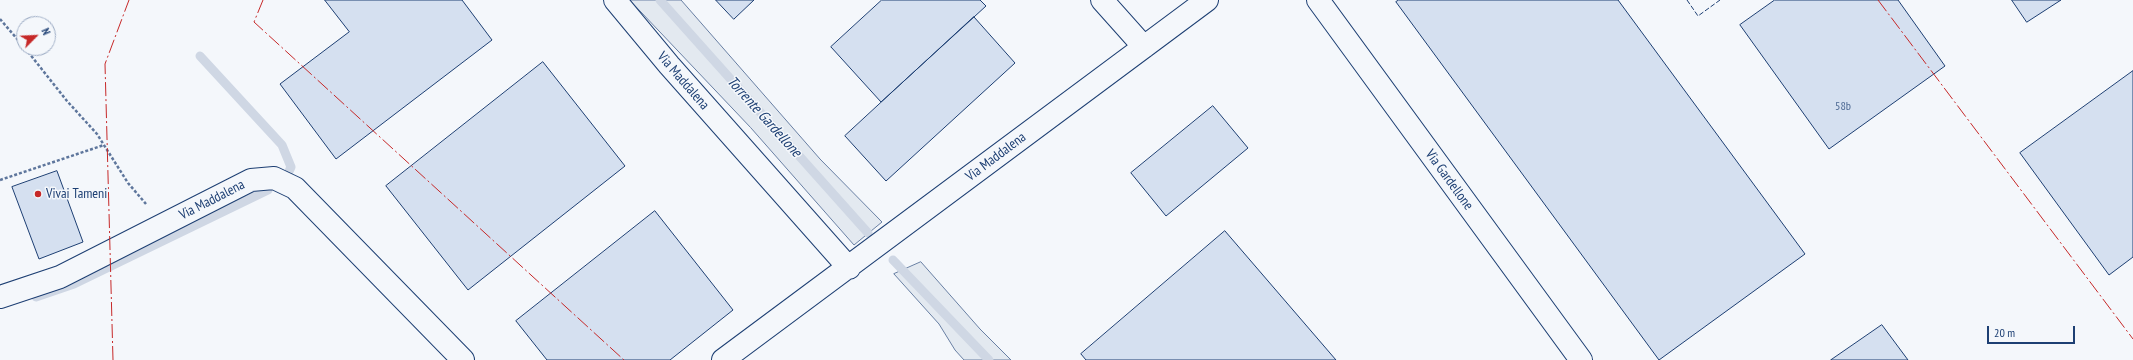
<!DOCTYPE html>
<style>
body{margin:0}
#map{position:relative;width:2133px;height:360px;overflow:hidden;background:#f4f7fb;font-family:"PT Sans Narrow",sans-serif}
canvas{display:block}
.north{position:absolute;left:16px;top:16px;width:40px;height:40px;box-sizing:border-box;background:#f4f7fb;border:1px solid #9eadc5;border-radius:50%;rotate:66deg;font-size:11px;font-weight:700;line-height:16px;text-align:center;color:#1d3f73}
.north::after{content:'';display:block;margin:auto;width:14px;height:18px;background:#c62828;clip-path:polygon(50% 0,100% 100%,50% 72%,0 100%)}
.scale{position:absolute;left:1987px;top:326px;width:88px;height:18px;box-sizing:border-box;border:2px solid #1d3f73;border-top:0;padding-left:5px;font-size:12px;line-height:14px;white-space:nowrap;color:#1d3f73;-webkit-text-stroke:3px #f4f7fb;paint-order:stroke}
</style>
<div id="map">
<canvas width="2133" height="360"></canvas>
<div class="north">N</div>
<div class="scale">20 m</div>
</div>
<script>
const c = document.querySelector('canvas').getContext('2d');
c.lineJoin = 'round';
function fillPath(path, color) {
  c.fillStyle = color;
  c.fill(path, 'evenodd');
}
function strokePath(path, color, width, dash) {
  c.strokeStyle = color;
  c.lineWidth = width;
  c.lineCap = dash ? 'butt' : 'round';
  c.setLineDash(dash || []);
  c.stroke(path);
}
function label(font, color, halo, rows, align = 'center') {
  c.font = font + ' "PT Sans Narrow",sans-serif';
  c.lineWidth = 3;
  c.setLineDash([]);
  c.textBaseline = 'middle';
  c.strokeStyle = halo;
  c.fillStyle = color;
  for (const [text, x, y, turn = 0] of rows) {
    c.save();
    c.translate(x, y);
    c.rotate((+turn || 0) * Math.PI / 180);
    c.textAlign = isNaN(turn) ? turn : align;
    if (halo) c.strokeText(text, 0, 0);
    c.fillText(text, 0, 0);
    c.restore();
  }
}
const green = new Path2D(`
 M 630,0 L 681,0 L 820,159 L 882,222 L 854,245 L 751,128 Z
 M 921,262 L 980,329 L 1011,360 L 964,360 L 955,350 L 939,324 L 894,274 Z`);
const stream = new Path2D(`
 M 660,0 L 868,233
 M 200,56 L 282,145 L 291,167 L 285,180
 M 893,260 L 989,360
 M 36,297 L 74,284 L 268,190`);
const building = new Path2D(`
 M 325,0 L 462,0 L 492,40 L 336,159 L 280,84 L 349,32 Z
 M 716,0 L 754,0 L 734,19 Z
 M 882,0 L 980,0 L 986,6 L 881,102 L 831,47 Z
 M 1399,0 L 1618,0 L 1805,254 L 1659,360 L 1396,2 Z
 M 1775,0 L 1898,0 L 1945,66 L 1829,149 L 1740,25 Z
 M 2012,0 L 2061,0 L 2027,22 Z
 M 974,17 L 1015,63 L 886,181 L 845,136 Z
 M 543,62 L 625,166 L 468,290 L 386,186 Z
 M 2133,71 L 2133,257 L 2109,275 L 2020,153 Z
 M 1213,106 L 1248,148 L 1166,216 L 1131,173 Z
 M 57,171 L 83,242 L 39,259 L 12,187 Z
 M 655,211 L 733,310 L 670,360 L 547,360 L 516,321 Z
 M 1225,231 L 1336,360 L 1086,360 L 1081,354 Z
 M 1882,325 L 1908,360 L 1831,360 Z`);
const path = new Path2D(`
 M 0,19 L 24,47
 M 25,48 L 67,101 L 97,134 L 128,183 L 146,204
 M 0,180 L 104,145`);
const street = new Path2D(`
 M 615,0 L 669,65 L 849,268
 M 1102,0 L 1144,47
 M 1318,0 L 1581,360
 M 0,297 L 60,277 L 251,180 L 274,178 L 295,188 L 463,360
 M 723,360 L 1207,0`);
const fence = new Path2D(`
 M 1687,0 L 1698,16 L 1720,0`);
const power = new Path2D(`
 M 263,0 L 254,22 L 624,360
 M 1878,0 L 2133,339
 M 113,360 L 105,64 L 129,0`);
const markers = [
 [38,194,4,"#c62828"]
];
const numberNames = [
 ["58b",1843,107]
];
const streetNames = [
 ["Via Maddalena",683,81,49],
 ["Via Maddalena",996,157,-37],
 ["Via Gardellone",1449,180,54],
 ["Via Maddalena",212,200,-27]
];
const poiNames = [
 ["Vivai Tameni",46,194]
];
const waterNames = [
 ["Torrente Gardellone",764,117,48]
];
fillPath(green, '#e3e9f0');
strokePath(green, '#687fa3', 1);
strokePath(stream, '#cfd7e4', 9);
fillPath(building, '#d5e0f0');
strokePath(building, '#1d3f73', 1);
strokePath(street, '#1d3f73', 24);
strokePath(path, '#5e769c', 2.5, [3, 2]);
strokePath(street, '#f4f7fb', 22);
strokePath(fence, '#1d3f73', 1, [5, 2]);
strokePath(power, '#c62828', 1, [14, 3, 2, 3]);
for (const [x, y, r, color] of markers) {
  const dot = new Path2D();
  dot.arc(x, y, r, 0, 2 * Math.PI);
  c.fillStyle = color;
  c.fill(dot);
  strokePath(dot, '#f4f7fb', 1.5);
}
label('12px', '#4b6792', null, numberNames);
label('14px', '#1d3f73', '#f4f7fb', streetNames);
label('14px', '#1d3f73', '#f4f7fb', poiNames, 'left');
label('italic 15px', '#1d3f73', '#f4f7fb', waterNames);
</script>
